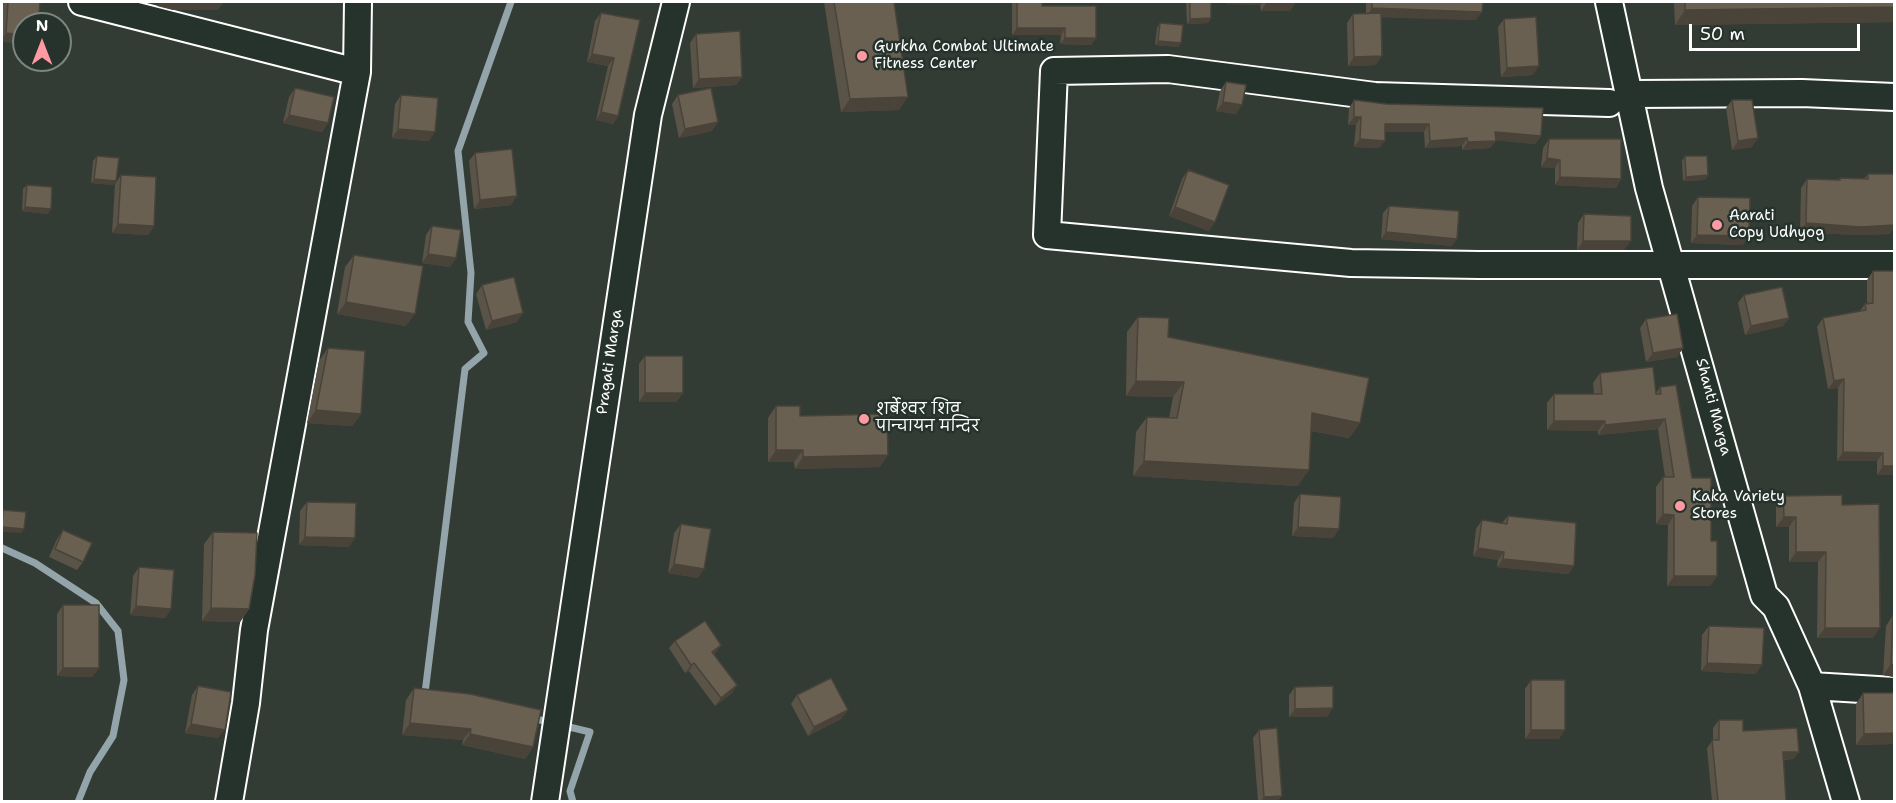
<!DOCTYPE html>
<meta charset="utf-8">
<style>
body{margin:0}
#map{position:relative;width:1896px;height:803px;overflow:hidden;background:#333c34;font-family:"Shantell Sans",sans-serif}
canvas{display:block}
.frame{position:absolute;inset:0;border:3px solid #fff;pointer-events:none}
.north{position:absolute;left:12px;top:12px;width:60px;height:60px;box-sizing:border-box;background:#26332d;border:2px solid #7d8581;border-radius:50%;rotate:0deg;font-size:16px;font-weight:700;line-height:24px;text-align:center;color:#fff}
.north::after{content:'';display:block;margin:auto;width:21px;height:27px;background:#ff9aa2;clip-path:polygon(50% 0,100% 100%,50% 72%,0 100%)}
.scale{position:absolute;left:1689px;top:24px;width:171px;height:27px;box-sizing:border-box;border:3px solid #fff;border-top:0;padding-left:8px;font-size:18px;line-height:21px;white-space:nowrap;color:#fff;-webkit-text-stroke:4px #26332d;paint-order:stroke}
</style>
<div id="map">
<canvas width="1896" height="803"></canvas>
<div class="frame"></div>
<div class="north">N</div>
<div class="scale">50 m</div>
</div>
<script>
const c = document.querySelector('canvas').getContext('2d');
c.lineJoin = 'round';
function strokePath(path, color, width, dash) {
  c.strokeStyle = color;
  c.lineWidth = width;
  c.lineCap = dash ? 'butt' : 'round';
  c.setLineDash(dash || []);
  c.stroke(path);
}
function fillPath(path, color) {
  c.fillStyle = color;
  c.fill(path, 'evenodd');
}
function label(font, color, halo, rows, align = 'center') {
  c.font = font + ' "Shantell Sans","Playpen Sans Deva",sans-serif';
  c.lineWidth = 5;
  c.setLineDash([]);
  c.textBaseline = 'middle';
  c.strokeStyle = halo;
  c.fillStyle = color;
  for (const [text, x, y, turn = 0] of rows) {
    c.save();
    c.translate(x, y);
    c.rotate((+turn || 0) * Math.PI / 180);
    c.textAlign = isNaN(turn) ? turn : align;
    if (halo) c.strokeText(text, 0, 0);
    c.fillText(text, 0, 0);
    c.restore();
  }
}
const stream = new Path2D(`
 M 2,548 L 35,563 L 96,603 L 118,631 L 124,680 L 113,736 L 90,772 L 78,802
 M 431,694 L 425,693 L 465,369 L 484,353 L 468,322 L 471,273 L 458,151 L 511,2
 M 532,718 L 590,732 L 570,791 L 573,802`);
const street = new Path2D(`
 M 82,2 L 357,72
 M 1609,2 L 1649,188 L 1764,595 L 1776,607 L 1812,686 L 1846,802
 M 1634,94 L 1802,93 L 1894,97
 M 1609,103 L 1375,96 L 1168,69 L 1054,71 L 1047,235 L 1351,263 L 1479,265 L 1894,265
 M 1812,686 L 1894,691
 M 229,802 L 246,703 L 254,630 L 357,72 L 358,2
 M 545,802 L 648,115 L 676,2`);
const wall = new Path2D(`
 M 2,2 L 40,2 L 2,42 Z
 M 824,2 L 894,2 L 899,110 L 841,112 Z
 M 1012,2 L 1042,2 L 1042,6 L 1096,38 L 1091,45 L 1060,44 L 1061,35 L 1012,35 Z
 M 1186,2 L 1211,2 L 1211,18 L 1208,23 L 1187,24 Z
 M 1226,2 L 1296,2 L 1290,11 L 1261,11 L 1260,5 L 1226,4 Z
 M 1366,2 L 1483,2 L 1476,20 L 1382,17 L 1376,65 L 1348,66 L 1347,23 L 1353,14 L 1366,14 Z
 M 1674,2 L 1894,2 L 1894,22 L 1675,25 Z
 M 601,13 L 640,20 L 618,116 L 613,124 L 596,120 L 608,66 L 587,62 L 595,21 Z
 M 1504,19 L 1533,75 L 1501,77 L 1498,27 Z
 M 1160,23 L 1181,43 L 1178,47 L 1155,45 L 1157,28 Z
 M 696,34 L 742,77 L 736,85 L 693,88 L 690,43 Z
 M 1226,82 L 1236,114 L 1216,111 L 1220,91 Z
 M 295,88 L 328,123 L 322,132 L 283,123 L 289,97 Z
 M 401,95 L 429,141 L 392,138 L 395,104 Z
 M 678,95 L 712,131 L 679,138 L 672,104 Z
 M 1354,100 L 1541,136 L 1535,144 L 1496,140 L 1490,148 L 1462,150 L 1462,146 L 1425,148 L 1424,132 L 1385,132 L 1379,148 L 1354,147 L 1356,125 L 1348,125 L 1349,108 Z
 M 1732,100 L 1752,147 L 1732,150 L 1726,108 Z
 M 1549,139 L 1621,179 L 1616,188 L 1555,185 L 1555,168 L 1541,167 L 1543,148 Z
 M 475,153 L 511,205 L 474,209 L 469,161 Z
 M 97,156 L 116,181 L 113,185 L 91,183 L 93,161 Z
 M 1685,156 L 1708,175 L 1705,180 L 1683,181 L 1682,161 Z
 M 1188,170 L 1209,231 L 1169,216 L 1182,179 Z
 M 1868,174 L 1894,174 L 1894,227 L 1890,234 L 1855,235 L 1800,232 L 1801,188 L 1807,179 L 1838,180 L 1840,178 L 1865,178 Z
 M 121,175 L 154,226 L 148,235 L 112,233 L 115,184 Z
 M 27,185 L 48,214 L 22,211 L 23,189 Z
 M 1698,197 L 1743,245 L 1691,243 L 1692,206 Z
 M 1389,206 L 1452,246 L 1381,239 L 1383,213 Z
 M 1584,214 L 1624,250 L 1577,250 L 1578,223 Z
 M 432,226 L 456,258 L 450,267 L 422,263 L 426,235 Z
 M 354,255 L 406,326 L 337,314 L 345,267 Z
 M 1873,271 L 1894,475 L 1877,475 L 1877,461 L 1837,461 L 1838,388 L 1828,389 L 1817,327 L 1823,318 L 1860,311 L 1865,304 L 1867,304 L 1867,280 Z
 M 482,285 L 517,322 L 486,330 L 476,294 Z
 M 1744,295 L 1789,318 L 1783,326 L 1745,335 L 1738,303 Z
 M 1138,317 L 1168,337 L 1360,423 L 1349,438 L 1311,431 L 1298,486 L 1133,476 L 1136,432 L 1147,417 L 1169,418 L 1173,397 L 1126,396 L 1127,332 Z
 M 1646,319 L 1683,348 L 1677,357 L 1646,362 L 1640,328 Z
 M 328,348 L 361,414 L 352,426 L 307,423 L 319,361 Z
 M 645,356 L 683,393 L 676,402 L 639,402 L 639,364 Z
 M 1600,373 L 1656,393 L 1660,387 L 1692,478 L 1711,541 L 1717,576 L 1710,586 L 1667,586 L 1668,525 L 1656,524 L 1656,487 L 1663,477 L 1665,477 L 1658,429 L 1598,435 L 1598,431 L 1547,430 L 1547,403 L 1554,394 L 1594,394 L 1593,383 Z
 M 776,406 L 800,416 L 880,467 L 795,469 L 794,462 L 768,462 L 768,418 Z
 M 1300,494 L 1339,529 L 1333,538 L 1292,536 L 1294,503 Z
 M 1783,496 L 1842,505 L 1873,638 L 1817,638 L 1818,562 L 1789,562 L 1789,527 L 1776,527 L 1776,506 Z
 M 307,502 L 349,547 L 299,545 L 300,511 Z
 M 1508,516 L 1574,566 L 1568,574 L 1497,567 L 1498,560 L 1473,556 L 1476,529 L 1482,520 L 1502,523 Z
 M 681,524 L 698,578 L 668,573 L 674,533 Z
 M 63,530 L 83,562 L 77,570 L 49,557 L 57,539 Z
 M 213,532 L 249,609 L 240,622 L 202,621 L 204,544 Z
 M 139,567 L 171,609 L 165,618 L 130,615 L 133,576 Z
 M 63,605 L 99,668 L 92,677 L 57,676 L 57,614 Z
 M 1893,615 L 1894,677 L 1883,675 L 1886,626 Z
 M 1709,626 L 1756,674 L 1701,671 L 1702,635 Z
 M 675,641 L 721,645 L 714,654 L 737,685 L 732,693 L 715,706 L 689,671 L 685,673 L 669,648 Z
 M 1531,680 L 1559,739 L 1525,739 L 1525,689 Z
 M 198,686 L 218,738 L 185,733 L 192,695 Z
 M 1295,687 L 1327,717 L 1289,717 L 1289,695 Z
 M 414,688 L 533,747 L 525,759 L 462,745 L 463,740 L 402,735 L 406,700 Z
 M 1863,693 L 1894,693 L 1894,744 L 1856,745 L 1856,704 Z
 M 797,695 L 848,710 L 841,719 L 808,736 L 791,704 Z
 M 1719,720 L 1799,752 L 1793,759 L 1783,760 L 1786,801 L 1712,801 L 1707,748 L 1713,740 L 1713,728 Z
 M 1259,730 L 1278,801 L 1258,801 L 1253,738 Z`);
const shadedWall = new Path2D(`
 M 160,2 L 224,2 L 218,10 L 173,10 L 157,6 Z
 M 1227,2 L 1263,2 L 1260,5 L 1226,4 Z
 M 1267,2 L 1296,2 L 1290,11 L 1261,11 Z
 M 1894,7 L 1894,22 L 1675,25 L 1685,10 Z
 M 1372,8 L 1482,12 L 1476,20 L 1366,17 Z
 M 1211,18 L 1208,23 L 1187,24 L 1190,19 Z
 M 1017,28 L 1065,28 L 1061,35 L 1012,35 Z
 M 6,33 L 24,35 L 24,44 L 2,42 L 2,39 Z
 M 1065,38 L 1096,38 L 1091,45 L 1060,44 Z
 M 1158,41 L 1181,43 L 1178,47 L 1155,45 Z
 M 592,54 L 614,58 L 608,66 L 587,62 Z
 M 1382,56 L 1376,65 L 1348,66 L 1354,57 Z
 M 1539,66 L 1533,75 L 1501,77 L 1507,68 Z
 M 742,77 L 736,85 L 693,88 L 699,79 Z
 M 908,97 L 899,110 L 841,112 L 850,99 Z
 M 1223,102 L 1242,105 L 1236,114 L 1216,111 Z
 M 601,112 L 618,116 L 613,124 L 596,120 Z
 M 289,115 L 328,123 L 322,132 L 283,123 Z
 M 1354,117 L 1361,117 L 1356,125 L 1348,125 Z
 M 718,122 L 712,131 L 679,138 L 685,129 Z
 M 1385,124 L 1429,124 L 1424,132 L 1380,132 Z
 M 398,129 L 435,132 L 429,141 L 392,138 Z
 M 1495,132 L 1541,136 L 1535,144 L 1489,140 Z
 M 1467,138 L 1462,146 L 1425,148 L 1430,141 Z
 M 1758,138 L 1752,147 L 1732,150 L 1738,141 Z
 M 1360,139 L 1385,141 L 1379,148 L 1354,147 Z
 M 1496,141 L 1490,148 L 1462,150 L 1468,142 Z
 M 1547,158 L 1560,160 L 1555,168 L 1541,167 Z
 M 1708,175 L 1705,180 L 1683,181 L 1686,177 Z
 M 1560,177 L 1621,179 L 1616,188 L 1555,185 Z
 M 94,179 L 116,181 L 113,185 L 91,183 Z
 M 517,196 L 511,205 L 474,209 L 480,200 Z
 M 25,207 L 51,209 L 48,214 L 22,211 Z
 M 1175,207 L 1215,222 L 1209,231 L 1169,216 Z
 M 1806,223 L 1894,225 L 1894,227 L 1890,234 L 1855,235 L 1800,232 Z
 M 118,224 L 154,226 L 148,235 L 112,233 Z
 M 1386,232 L 1457,239 L 1452,246 L 1381,239 Z
 M 1697,235 L 1749,236 L 1743,245 L 1691,243 Z
 M 1583,241 L 1631,241 L 1624,250 L 1577,250 Z
 M 428,254 L 456,258 L 450,267 L 422,263 Z
 M 346,302 L 415,314 L 406,326 L 337,314 Z
 M 523,313 L 517,322 L 486,330 L 492,321 Z
 M 1789,318 L 1783,326 L 1745,335 L 1751,326 Z
 M 1683,348 L 1677,357 L 1646,362 L 1653,353 Z
 M 1844,379 L 1838,388 L 1828,389 L 1834,381 Z
 M 1136,381 L 1184,382 L 1173,397 L 1126,396 Z
 M 645,393 L 683,393 L 676,402 L 639,402 Z
 M 316,410 L 361,414 L 352,426 L 307,423 Z
 M 1312,413 L 1360,423 L 1349,438 L 1301,429 Z
 M 1665,419 L 1658,429 L 1598,435 L 1605,425 Z
 M 1554,421 L 1605,421 L 1598,431 L 1547,430 Z
 M 776,450 L 803,450 L 794,462 L 768,462 Z
 M 1843,452 L 1883,453 L 1877,461 L 1837,461 Z
 M 888,455 L 880,467 L 795,469 L 803,457 Z
 M 1144,461 L 1309,470 L 1298,486 L 1133,476 Z
 M 1883,466 L 1894,466 L 1894,475 L 1877,475 Z
 M 1663,514 L 1674,515 L 1668,525 L 1656,524 Z
 M 1784,517 L 1796,517 L 1789,527 L 1776,527 Z
 M 2,527 L 24,529 L 21,533 L 2,532 Z
 M 1298,527 L 1339,529 L 1333,538 L 1292,536 Z
 M 305,537 L 355,538 L 349,547 L 299,545 Z
 M 1478,548 L 1504,552 L 1498,560 L 1473,556 Z
 M 1796,552 L 1826,552 L 1818,562 L 1789,562 Z
 M 1503,559 L 1574,566 L 1568,574 L 1497,567 Z
 M 674,564 L 704,569 L 698,578 L 668,573 Z
 M 1674,576 L 1717,576 L 1710,586 L 1667,586 Z
 M 136,606 L 171,609 L 165,618 L 130,615 Z
 M 211,608 L 249,609 L 240,622 L 202,621 Z
 M 1825,628 L 1880,628 L 1873,638 L 1817,638 Z
 M 721,645 L 716,653 L 706,659 L 712,652 Z
 M 694,663 L 689,671 L 685,673 L 691,665 Z
 M 1707,663 L 1762,665 L 1756,674 L 1701,671 Z
 M 1891,664 L 1894,665 L 1894,677 L 1883,675 Z
 M 63,668 L 99,668 L 92,677 L 57,676 Z
 M 737,685 L 732,693 L 715,706 L 721,698 Z
 M 1333,708 L 1327,717 L 1289,717 L 1295,709 Z
 M 848,710 L 841,719 L 808,736 L 814,727 Z
 M 410,723 L 471,729 L 463,740 L 402,735 Z
 M 191,724 L 225,730 L 218,738 L 185,733 Z
 M 1531,730 L 1565,730 L 1559,739 L 1525,739 Z
 M 1894,733 L 1894,744 L 1856,745 L 1864,734 Z
 M 470,734 L 533,747 L 525,759 L 462,745 Z
 M 1783,752 L 1799,752 L 1793,759 L 1777,760 Z
 M 1282,796 L 1278,801 L 1261,801 L 1264,797 Z`);
const building = new Path2D(`
 M 8,2 L 40,2 L 38,24 L 24,24 L 24,35 L 6,33 Z
 M 834,2 L 894,2 L 908,97 L 850,99 Z
 M 1017,2 L 1042,2 L 1042,6 L 1096,6 L 1096,38 L 1065,38 L 1065,28 L 1017,28 Z
 M 1190,2 L 1211,2 L 1211,18 L 1190,19 Z
 M 1372,2 L 1483,2 L 1482,12 L 1372,8 Z
 M 1685,2 L 1894,2 L 1894,7 L 1685,10 Z
 M 601,13 L 640,20 L 618,116 L 601,112 L 614,58 L 592,54 Z
 M 1381,13 L 1382,56 L 1354,57 L 1353,14 Z
 M 1536,17 L 1539,66 L 1507,68 L 1504,19 Z
 M 1160,23 L 1183,25 L 1181,43 L 1158,41 Z
 M 740,31 L 742,77 L 699,79 L 696,34 Z
 M 1226,82 L 1246,85 L 1242,105 L 1223,102 Z
 M 295,88 L 334,97 L 328,123 L 289,115 Z
 M 711,88 L 718,122 L 685,129 L 678,95 Z
 M 401,95 L 438,98 L 435,132 L 398,129 Z
 M 1354,100 L 1386,104 L 1543,108 L 1541,136 L 1495,132 L 1496,141 L 1468,142 L 1467,138 L 1430,141 L 1429,124 L 1385,124 L 1385,141 L 1360,139 L 1361,117 L 1354,117 Z
 M 1732,100 L 1752,100 L 1758,138 L 1738,141 Z
 M 1549,139 L 1621,139 L 1621,179 L 1560,177 L 1560,160 L 1547,158 Z
 M 512,149 L 517,196 L 480,200 L 475,153 Z
 M 97,156 L 119,158 L 116,181 L 94,179 Z
 M 1685,156 L 1707,156 L 1708,175 L 1686,177 Z
 M 1188,170 L 1229,185 L 1215,222 L 1175,207 Z
 M 1868,174 L 1894,174 L 1894,225 L 1861,227 L 1806,223 L 1807,179 L 1840,180 L 1840,178 L 1868,179 Z
 M 121,175 L 156,177 L 154,226 L 118,224 Z
 M 27,185 L 52,187 L 51,209 L 25,207 Z
 M 1698,197 L 1750,198 L 1749,236 L 1697,235 Z
 M 1389,206 L 1459,211 L 1457,239 L 1386,232 Z
 M 1584,214 L 1631,216 L 1631,241 L 1583,241 Z
 M 432,226 L 461,230 L 456,258 L 428,254 Z
 M 354,255 L 423,266 L 415,314 L 346,302 Z
 M 1873,271 L 1894,271 L 1894,466 L 1883,466 L 1883,453 L 1843,452 L 1844,379 L 1834,381 L 1823,318 L 1866,310 L 1865,304 L 1873,303 Z
 M 514,277 L 523,313 L 492,321 L 482,285 Z
 M 1782,287 L 1789,318 L 1751,326 L 1744,295 Z
 M 1677,314 L 1683,348 L 1653,353 L 1646,319 Z
 M 1138,317 L 1169,318 L 1168,337 L 1369,378 L 1360,423 L 1312,413 L 1309,470 L 1144,461 L 1147,417 L 1177,418 L 1184,382 L 1136,381 Z
 M 328,348 L 365,351 L 361,414 L 316,410 Z
 M 645,356 L 683,356 L 683,393 L 645,393 Z
 M 1653,367 L 1656,394 L 1661,394 L 1660,387 L 1676,385 L 1692,478 L 1711,478 L 1711,541 L 1717,541 L 1717,576 L 1674,576 L 1674,515 L 1663,514 L 1663,477 L 1674,477 L 1665,419 L 1605,425 L 1605,421 L 1554,421 L 1554,394 L 1602,394 L 1600,373 Z
 M 776,406 L 800,406 L 800,416 L 887,414 L 888,455 L 803,457 L 803,450 L 776,450 Z
 M 1300,494 L 1341,497 L 1339,529 L 1298,527 Z
 M 1842,495 L 1842,505 L 1879,504 L 1880,628 L 1825,628 L 1826,552 L 1796,552 L 1796,517 L 1784,517 L 1783,496 Z
 M 307,502 L 356,503 L 355,538 L 305,537 Z
 M 3,510 L 26,512 L 24,529 L 2,527 Z
 M 1508,516 L 1576,523 L 1574,566 L 1503,559 L 1504,552 L 1478,548 L 1482,520 L 1507,524 Z
 M 681,524 L 711,529 L 704,569 L 674,564 Z
 M 63,530 L 92,543 L 83,562 L 55,549 Z
 M 213,532 L 257,533 L 255,575 L 249,609 L 211,608 Z
 M 139,567 L 174,570 L 171,609 L 136,606 Z
 M 63,605 L 99,605 L 99,668 L 63,668 Z
 M 1893,615 L 1894,615 L 1894,665 L 1891,664 Z
 M 705,621 L 721,645 L 712,652 L 737,685 L 721,698 L 694,663 L 691,665 L 675,641 Z
 M 1709,626 L 1764,628 L 1762,665 L 1707,663 Z
 M 831,678 L 848,710 L 814,727 L 797,695 Z
 M 1531,680 L 1565,680 L 1565,730 L 1531,730 Z
 M 198,686 L 231,692 L 225,730 L 191,724 Z
 M 1333,686 L 1333,708 L 1295,709 L 1295,687 Z
 M 414,688 L 470,694 L 541,710 L 533,747 L 470,734 L 471,729 L 410,723 Z
 M 1863,693 L 1894,693 L 1894,733 L 1864,734 Z
 M 1719,720 L 1743,720 L 1743,731 L 1797,728 L 1799,752 L 1783,752 L 1786,801 L 1718,801 L 1712,740 L 1719,740 Z
 M 1277,728 L 1282,796 L 1264,797 L 1259,730 Z`);
const markers = [
 [862,56,6,"#ff9aa2"],
 [1717,225,6,"#ff9aa2"],
 [864,419,6,"#ff9aa2"],
 [1680,506,6,"#ff9aa2"]
];
const poiNames = [
 ["Gurkha Combat Ultimate",874,47],
 ["Fitness Center",874,64],
 ["Aarati",1729,216],
 ["Copy Udhyog",1729,233],
 ["शर्बेश्वर शिव",876,410],
 ["पान्चायन मन्दिर",876,427],
 ["Kaka Variety",1692,497],
 ["Stores",1692,514]
];
const streetNames = [
 ["Pragati Marga",610,362,-82],
 ["Shanti Marga",1713,407,75]
];
strokePath(stream, '#93a4aa', 7);
strokePath(street, '#fff', 30);
strokePath(street, '#26332d', 26);
fillPath(wall, '#5a5347');
fillPath(shadedWall, '#4a4339');
fillPath(building, '#696052');
strokePath(building, '#4a4339', 1.5);
for (const [x, y, r, color] of markers) {
  const dot = new Path2D();
  dot.arc(x, y, r, 0, 2 * Math.PI);
  c.fillStyle = color;
  c.fill(dot);
  strokePath(dot, '#26332d', 2);
}
label('15px', '#fff', '#26332d', poiNames, 'left');
label('15px', '#fff', '#26332d', streetNames);
</script>
